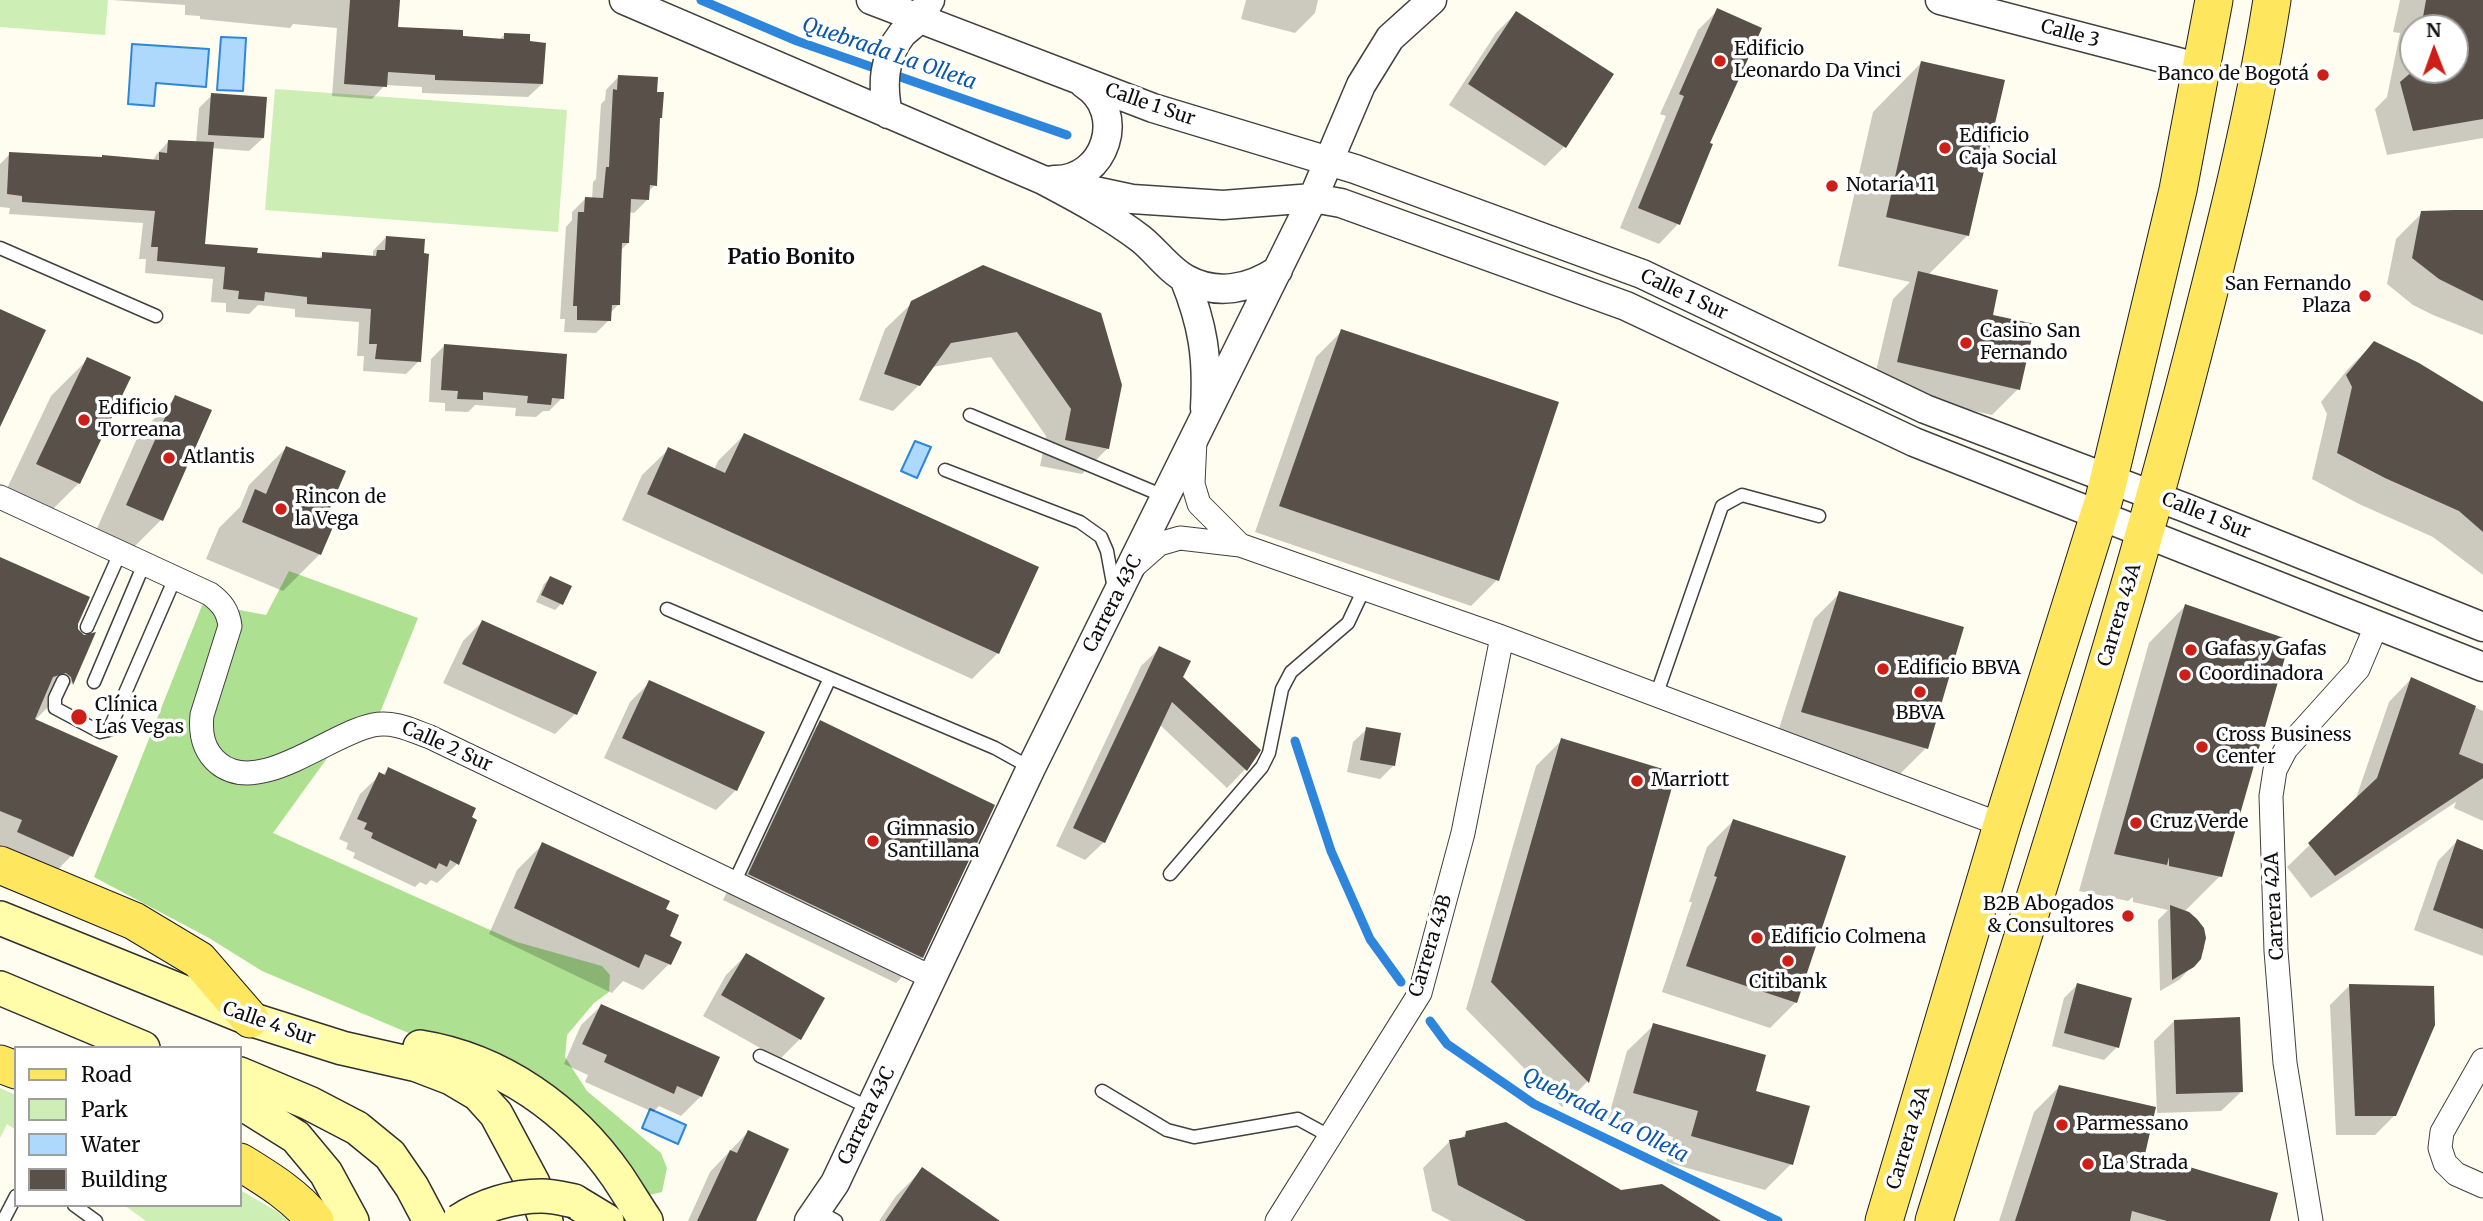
<!DOCTYPE html>
<meta charset="utf-8">
<style>
body{margin:0}
#map{position:relative;width:2483px;height:1221px;overflow:hidden;background:#fffdef;font-family:Merriweather,serif}
canvas{display:block}
.legend{position:absolute;left:14px;top:1046px;width:228px;height:161px;box-sizing:border-box;background:#fff;border:2px solid #9f9f9f;margin:0;padding:9px 12px;list-style:none;font-size:21px;color:#0e0e0e}
.legend li{display:flex;align-items:center;gap:14px;height:35px}
.legend b{width:35px;border:2px solid #9f9f9f}
.north{position:absolute;left:2399px;top:14px;width:70px;height:70px;box-sizing:border-box;background:#fff;border:2px solid #9f9f9f;border-radius:50%;rotate:359deg;font-size:19px;font-weight:700;line-height:28px;text-align:center;color:#0e0e0e}
.north::after{content:'';display:block;margin:auto;width:24px;height:32px;background:#cd1f17;clip-path:polygon(50% 0,100% 100%,50% 72%,0 100%)}
</style>
<div id="map">
<canvas width="2483" height="1221"></canvas>
<ul class="legend">
<li><b style="height:9px;background:#ffe65f"></b>Road</li>
<li><b style="height:19px;background:#cdeeb4"></b>Park</li>
<li><b style="height:19px;background:#aed8fc"></b>Water</li>
<li><b style="height:19px;background:#585049"></b>Building</li>
</ul>
<div class="north">N</div>
</div>
<script>
const c = document.querySelector('canvas').getContext('2d');
c.lineJoin = 'round';
function fillPath(path, color) {
  c.fillStyle = color;
  c.fill(path, 'evenodd');
}
function strokePath(path, color, width, dash) {
  c.strokeStyle = color;
  c.lineWidth = width;
  c.lineCap = dash ? 'butt' : 'round';
  c.setLineDash(dash || []);
  c.stroke(path);
}
function label(font, color, halo, rows, align = 'center') {
  c.font = font + ' Merriweather,serif';
  c.lineWidth = 7;
  c.setLineDash([]);
  c.textBaseline = 'middle';
  c.strokeStyle = halo;
  c.fillStyle = color;
  for (const [text, x, y, turn = 0] of rows) {
    c.save();
    c.translate(x, y);
    c.rotate((+turn || 0) * Math.PI / 180);
    c.textAlign = isNaN(turn) ? turn : align;
    if (halo) c.strokeText(text, 0, 0);
    c.fillText(text, 0, 0);
    c.restore();
  }
}
const green = new Path2D(`
 M 0,0 L 108,0 L 105,35 L 0,27 Z
 M 275,89 L 567,110 L 558,232 L 265,210 Z
 M 0,1088 L 16,1095 L 16,1130 L 7,1124 L 0,1138 Z
 M 240,1190 L 278,1212 L 288,1221 L 146,1221 L 124,1205 L 240,1205 Z`);
const forest = new Path2D(`
 M 289,571 L 418,618 L 379,715 L 354,721 L 273,833 L 517,942 L 602,966 L 610,975 L 609,992 L 594,1003 L 567,1035 L 565,1057 L 587,1091 L 661,1153 L 667,1168 L 662,1192 L 649,1195 L 451,1051 L 262,971 L 209,938 L 94,877 L 203,603 L 266,615 Z`);
const water = new Path2D(`
 M 221,37 L 246,38 L 243,91 L 217,90 Z
 M 132,44 L 209,49 L 206,87 L 156,83 L 154,106 L 128,104 Z
 M 915,441 L 931,447 L 917,478 L 901,471 Z
 M 650,1109 L 686,1125 L 678,1144 L 642,1128 Z`);
const shadow = new Path2D(`
 M 112,0 L 398,0 L 396,29 L 499,40 L 505,34 L 542,84 L 528,97 L 422,93 L 422,87 L 385,85 L 372,99 L 332,96 L 337,28 L 293,24 L 290,28 L 200,19 L 200,16 L 185,15 L 185,5 Z
 M 1246,0 L 1318,0 L 1315,13 L 1295,33 L 1241,19 Z
 M 2400,0 L 2483,0 L 2483,138 L 2387,155 L 2375,109 L 2387,97 L 2400,33 L 2393,32 ZM 2413,28 L 2455,28 L 2455,70 L 2413,70 Z
 M 1718,10 L 1678,224 L 1659,244 L 1620,228 L 1666,116 L 1660,114 L 1698,30 Z
 M 1516,13 L 1564,147 L 1545,166 L 1449,105 L 1496,33 Z
 M 1921,63 L 1968,235 L 1928,275 L 1991,316 L 2018,389 L 1992,415 L 1872,388 L 1893,299 L 1910,282 L 1838,266 L 1873,112 Z
 M 619,76 L 655,93 L 659,119 L 655,185 L 648,192 L 647,200 L 634,213 L 629,212 L 628,243 L 620,251 L 618,305 L 610,313 L 609,320 L 596,333 L 564,332 L 565,319 L 560,319 L 566,227 L 572,220 L 572,212 L 585,199 L 592,199 L 593,182 L 596,179 L 601,104 L 605,100 L 606,90 Z
 M 212,95 L 263,138 L 249,151 L 211,148 L 203,246 L 256,255 L 318,259 L 323,254 L 373,257 L 373,251 L 386,237 L 419,361 L 406,374 L 363,371 L 364,356 L 357,356 L 359,322 L 295,317 L 295,309 L 258,305 L 249,314 L 226,312 L 226,303 L 211,302 L 213,279 L 145,273 L 146,259 L 139,259 L 143,223 L 9,214 L 10,208 L 0,207 L 0,164 L 10,154 L 153,161 L 156,155 L 169,141 L 196,143 L 199,108 Z
 M 2422,213 L 2483,213 L 2483,335 L 2433,315 L 2413,305 L 2387,284 L 2396,239 Z
 M 983,267 L 1108,448 L 1082,474 L 1040,466 L 1046,436 L 991,357 L 932,367 L 919,385 L 893,411 L 859,400 L 885,329 L 912,303 Z
 M 1342,331 L 1497,580 L 1471,606 L 1255,532 L 1316,357 Z
 M 2374,343 L 2453,384 L 2483,404 L 2483,575 L 2433,537 L 2359,504 L 2312,479 L 2327,414 L 2321,402 L 2348,369 Z
 M 444,346 L 562,398 L 549,411 L 543,411 L 536,417 L 515,416 L 516,408 L 475,405 L 468,412 L 445,411 L 445,403 L 429,402 L 431,359 Z
 M 88,359 L 79,483 L 42,520 L 1,501 L 51,396 Z
 M 176,397 L 161,520 L 124,557 L 91,542 L 139,434 Z
 M 744,435 L 998,653 L 972,679 L 622,520 L 642,475 L 669,449 L 714,470 L 718,461 Z
 M 286,448 L 322,523 L 320,554 L 283,591 L 206,559 L 219,528 L 240,507 L 249,485 Z
 M 0,559 L 76,623 L 77,629 L 83,637 L 93,634 L 71,684 L 34,721 L 71,856 L 35,893 L 0,877 Z
 M 550,578 L 561,604 L 555,610 L 536,602 L 544,584 Z
 M 1840,593 L 1926,748 L 1900,774 L 1776,738 L 1814,619 Z
 M 2185,606 L 2220,876 L 2184,912 L 2202,928 L 2204,949 L 2200,958 L 2179,980 L 2160,991 L 2158,920 L 2168,910 L 2133,902 L 2133,897 L 2128,901 L 2079,891 L 2149,643 Z
 M 482,622 L 594,673 L 575,714 L 555,734 L 443,683 L 463,641 Z
 M 1160,648 L 1181,677 L 1253,761 L 1227,788 L 1159,724 L 1104,842 L 1085,860 L 1056,846 L 1141,666 Z
 M 2411,679 L 2483,711 L 2483,821 L 2454,808 L 2456,802 L 2311,898 L 2287,867 L 2355,801 L 2389,702 Z
 M 650,682 L 736,790 L 716,810 L 604,758 L 630,702 Z
 M 821,722 L 922,957 L 896,983 L 723,900 L 795,748 Z
 M 1367,729 L 1393,766 L 1380,779 L 1347,772 L 1353,742 Z
 M 1562,740 L 1674,774 L 1587,1082 L 1562,1107 L 1466,1009 L 1536,766 Z
 M 388,769 L 457,864 L 437,883 L 431,880 L 426,885 L 420,882 L 415,887 L 353,858 L 355,853 L 346,849 L 348,843 L 339,839 L 360,794 L 380,775 L 382,776 Z
 M 1733,821 L 1796,1002 L 1770,1028 L 1662,992 L 1692,902 L 1689,902 L 1707,847 Z
 M 2457,841 L 2483,852 L 2483,956 L 2414,930 L 2438,861 Z
 M 543,844 L 664,910 L 669,964 L 643,990 L 623,981 L 612,993 L 489,934 L 517,870 Z
 M 746,955 L 823,998 L 800,1039 L 780,1059 L 703,1016 L 726,975 Z
 M 2077,985 L 2117,1047 L 2104,1060 L 2052,1046 L 2064,998 Z
 M 2350,985 L 2395,1115 L 2375,1135 L 2336,1135 L 2330,1005 Z
 M 601,1006 L 701,1096 L 681,1116 L 659,1106 L 653,1112 L 585,1082 L 588,1075 L 564,1064 L 581,1025 Z
 M 2174,1021 L 2241,1092 L 2221,1111 L 2157,1113 L 2154,1041 Z
 M 1654,1025 L 1754,1092 L 1791,1164 L 1765,1190 L 1666,1162 L 1673,1137 L 1608,1119 L 1627,1051 Z
 M 2059,1087 L 2143,1155 L 2268,1221 L 1999,1221 L 2034,1112 Z
 M 748,1132 L 754,1221 L 688,1221 L 710,1172 Z
 M 1467,1133 L 1620,1192 L 1718,1221 L 1451,1221 L 1432,1211 L 1423,1168 L 1450,1141 L 1460,1139 Z
 M 922,1170 L 997,1221 L 879,1221 L 896,1196 Z`);
const stream = new Path2D(`
 M 701,0 L 797,41 L 1067,135
 M 1295,741 L 1331,851 L 1370,939 L 1401,982
 M 1430,1021 L 1447,1044 L 1534,1104 L 1778,1221`);
const building = new Path2D(`
 M 350,0 L 400,0 L 398,27 L 463,30 L 463,36 L 504,39 L 504,33 L 530,34 L 530,41 L 546,43 L 543,84 L 435,80 L 435,75 L 388,72 L 387,87 L 344,84 Z
 M 2426,0 L 2483,0 L 2483,119 L 2413,131 L 2400,82 L 2414,70 L 2455,70 L 2455,28 L 2421,28 Z
 M 1717,8 L 1762,28 L 1710,143 L 1713,144 L 1680,225 L 1638,208 L 1684,96 L 1679,94 Z
 M 1516,11 L 1614,74 L 1566,148 L 1468,84 Z
 M 1921,61 L 2005,80 L 1969,236 L 1886,217 Z
 M 618,75 L 658,77 L 657,92 L 664,92 L 662,118 L 660,118 L 657,186 L 650,185 L 649,200 L 631,199 L 629,243 L 622,243 L 620,305 L 612,305 L 611,321 L 577,320 L 577,306 L 573,306 L 578,212 L 584,212 L 585,197 L 603,198 L 606,167 L 609,167 L 613,89 L 617,90 Z
 M 211,93 L 267,97 L 264,138 L 208,135 Z
 M 168,140 L 214,142 L 205,244 L 258,248 L 257,253 L 322,258 L 322,252 L 376,256 L 377,250 L 385,250 L 386,236 L 425,239 L 424,253 L 429,254 L 421,362 L 375,359 L 377,344 L 369,344 L 371,309 L 307,304 L 307,297 L 265,292 L 264,301 L 238,299 L 239,291 L 223,289 L 225,267 L 157,261 L 158,247 L 151,247 L 155,211 L 22,202 L 22,196 L 7,194 L 9,152 L 102,157 L 102,155 L 159,160 L 159,152 L 167,153 Z
 M 2454,210 L 2483,210 L 2483,301 L 2439,279 L 2412,258 L 2421,211 Z
 M 983,265 L 1101,313 L 1122,385 L 1109,449 L 1065,440 L 1071,409 L 1017,332 L 951,343 L 920,386 L 884,374 L 911,301 Z
 M 1918,271 L 1998,290 L 1993,315 L 2035,324 L 2020,390 L 1897,362 Z
 M 0,309 L 46,330 L 0,427 Z
 M 1341,329 L 1559,402 L 1499,581 L 1279,506 Z
 M 2374,341 L 2419,363 L 2483,402 L 2483,532 L 2459,511 L 2385,478 L 2337,453 L 2352,387 L 2346,375 Z
 M 444,344 L 567,354 L 564,399 L 552,398 L 551,405 L 527,403 L 528,396 L 483,392 L 483,400 L 457,399 L 458,391 L 441,390 Z
 M 87,357 L 131,377 L 80,484 L 36,464 Z
 M 175,395 L 212,410 L 163,521 L 126,505 Z
 M 744,433 L 1039,567 L 999,654 L 647,494 L 668,447 L 725,473 Z
 M 286,446 L 346,471 L 324,522 L 333,527 L 321,555 L 242,522 L 255,489 L 266,494 Z
 M 0,557 L 90,597 L 78,624 L 78,629 L 84,635 L 96,632 L 73,685 L 71,677 L 66,673 L 53,677 L 35,719 L 118,756 L 73,857 L 17,832 L 22,820 L 0,811 Z
 M 550,576 L 572,586 L 563,605 L 541,595 Z
 M 1839,591 L 1964,627 L 1928,749 L 1801,712 Z
 M 2185,604 L 2290,640 L 2222,877 L 2169,866 L 2169,857 L 2167,865 L 2114,854 Z
 M 482,620 L 597,672 L 577,715 L 462,664 Z
 M 1159,646 L 1191,661 L 1183,677 L 1261,750 L 1247,771 L 1172,702 L 1105,843 L 1073,828 Z
 M 2411,677 L 2476,706 L 2459,754 L 2483,764 L 2483,778 L 2335,876 L 2308,843 L 2377,778 Z
 M 649,680 L 765,732 L 737,791 L 622,738 Z
 M 820,720 L 995,805 L 923,958 L 748,874 Z
 M 1366,727 L 1401,733 L 1395,766 L 1360,760 Z
 M 1561,738 L 1676,773 L 1589,1083 L 1491,982 Z
 M 388,767 L 476,808 L 472,817 L 477,820 L 459,865 L 450,860 L 447,867 L 439,863 L 436,869 L 371,838 L 373,833 L 364,829 L 367,823 L 357,819 L 379,772 L 385,775 Z
 M 1733,819 L 1846,856 L 1797,1003 L 1686,966 L 1717,877 L 1714,876 Z
 M 2457,839 L 2483,850 L 2483,929 L 2433,910 Z
 M 542,842 L 670,901 L 666,909 L 679,915 L 670,936 L 682,942 L 671,965 L 645,954 L 639,968 L 514,908 Z
 M 2170,905 L 2189,912 L 2197,919 L 2204,928 L 2206,938 L 2201,959 L 2194,967 L 2172,980 Z
 M 746,953 L 825,998 L 801,1040 L 721,995 Z
 M 2077,983 L 2132,998 L 2119,1048 L 2064,1033 Z
 M 2349,984 L 2434,986 L 2435,1025 L 2396,1116 L 2355,1116 Z
 M 601,1004 L 720,1057 L 702,1097 L 677,1086 L 674,1094 L 604,1062 L 607,1055 L 582,1044 Z
 M 2240,1017 L 2243,1092 L 2176,1094 L 2174,1020 Z
 M 1653,1023 L 1766,1055 L 1756,1091 L 1810,1106 L 1793,1165 L 1691,1136 L 1698,1111 L 1633,1093 Z
 M 2059,1085 L 2156,1107 L 2145,1154 L 2278,1193 L 2270,1221 L 2167,1221 L 2132,1211 L 2130,1221 L 2015,1221 Z
 M 1506,1122 L 1621,1190 L 1662,1184 L 1721,1221 L 1526,1221 L 1458,1185 L 1449,1140 L 1465,1137 L 1466,1131 Z
 M 748,1130 L 789,1149 L 756,1221 L 697,1221 L 730,1150 L 737,1153 Z
 M 922,1167 L 1000,1221 L 885,1221 Z`);
const service = new Path2D(`
 M 0,248 L 156,316
 M 970,415 L 1166,497
 M 945,470 L 1080,522 L 1101,537 L 1107,551 L 1114,589
 M 667,609 L 995,748 L 1031,768
 M 87,627 L 120,553
 M 63,681 L 55,698 L 55,708 L 100,732 L 109,730 L 175,578
 M 94,682 L 144,564
 M 1656,696 L 1722,506 L 1742,495 L 1819,516
 M 1170,874 L 1262,767 L 1269,753 L 1282,689 L 1291,672 L 1348,623 L 1364,589
 M 734,883 L 830,678
 M 760,1056 L 870,1108
 M 1102,1091 L 1167,1130 L 1194,1137 L 1298,1119 L 1331,1137
 M 74,1205 L 96,1221
 M 817,1210 L 836,1221
 M 3,1221 L 16,1196`);
const minor = new Path2D(`
 M 1195,440 L 1193,484 L 1199,504 L 1240,545
 M 0,497 L 210,594 C 222,603 228,611 230,626 L 202,715 C 200,734 203,750 218,763 C 259,797 329,734 373,725 C 394,721 411,730 430,737 L 933,978
 M 1134,566 L 1159,544 L 1180,538 L 1240,545 L 1502,637 L 2002,825
 M 2483,1060 L 2442,1132 L 2440,1148 L 2445,1163 L 2456,1174 L 2483,1186
 M 1277,1221 L 1420,993 L 1463,833 L 1502,637
 M 2311,1221 L 2285,1063 L 2276,951 L 2271,796 L 2275,770 L 2286,749 L 2358,669 L 2377,624`);
const tertiary = new Path2D(`
 M 624,0 L 1043,180 C 1077,198 1111,216 1141,239 C 1156,251 1169,270 1186,279 C 1217,296 1250,289 1278,270
 M 871,0 L 1153,108 L 1355,169 L 1642,274 L 1925,409 L 2186,508 L 2483,627
 M 1940,0 L 2201,68
 M 888,114 C 882,85 883,58 902,34 C 907,29 914,25 918,19 C 923,14 926,6 930,0
 M 1043,180 L 1132,199 L 1223,205 L 1313,198 L 1341,203 L 1626,306 L 1914,442 L 2483,667
 M 1054,180 C 1106,181 1128,112 1084,84
 M 1184,278 C 1203,325 1208,357 1205,408
 M 809,1221 L 835,1183 L 1031,768 L 1313,198 L 1361,85 L 1390,38 L 1432,0`);
const secondary = new Path2D(`
 M 0,918 L 250,1019 L 342,1048 L 417,1065 L 451,1078 L 478,1094 L 496,1114 L 533,1183 L 546,1221
 M 0,988 L 143,1048
 M 420,1047 C 501,1060 571,1110 617,1176 C 627,1191 636,1206 646,1221
 M 240,1074 L 309,1103 L 357,1128 L 390,1155 L 412,1187 L 430,1221
 M 240,1102 L 296,1137 L 326,1173 L 352,1221
 M 574,1201 L 607,1221`);
const primary = new Path2D(`
 M 0,865 L 134,921 L 199,960 L 250,1019
 M 0,1064 L 16,1070
 M 240,1162 C 266,1178 296,1196 315,1221
 M 1884,1221 L 2002,825 L 2104,499 L 2178,190 L 2214,0
 M 1934,1221 C 2023,933 2118,646 2193,354 C 2223,237 2253,120 2272,0`);
const secondaryBridge = new Path2D(`
 M 459,1221 C 483,1205 513,1196 542,1196 C 553,1196 564,1199 574,1201`);
const markers = [
 [1720,61,7,"#cd1f17"],
 [2323,75,7,"#cd1f17"],
 [1945,148,7,"#cd1f17"],
 [1832,186,7,"#cd1f17"],
 [2365,296,7,"#cd1f17"],
 [1966,343,7,"#cd1f17"],
 [84,420,7,"#cd1f17"],
 [169,458,7,"#cd1f17"],
 [281,509,7,"#cd1f17"],
 [2191,650,7,"#cd1f17"],
 [1883,669,7,"#cd1f17"],
 [2185,675,7,"#cd1f17"],
 [1920,692,7,"#cd1f17"],
 [79,717,9,"#cd1f17"],
 [2202,747,7,"#cd1f17"],
 [1637,781,7,"#cd1f17"],
 [2136,823,7,"#cd1f17"],
 [873,841,7,"#cd1f17"],
 [2128,916,7,"#cd1f17"],
 [1757,938,7,"#cd1f17"],
 [1788,961,7,"#cd1f17"],
 [2062,1125,7,"#cd1f17"],
 [2088,1164,7,"#cd1f17"]
];
const streetNames = [
 ["Calle 3",2070,34,15],
 ["Calle 1 Sur",1150,105,19],
 ["Calle 1 Sur",1684,295,25],
 ["Calle 1 Sur",2206,516,22],
 ["Carrera 43C",1113,604,-63],
 ["Carrera 43A",2120,615,-73],
 ["Calle 2 Sur",447,747,24],
 ["Carrera 42A",2275,906,-93],
 ["Carrera 43B",1431,946,-73],
 ["Calle 4 Sur",269,1024,19],
 ["Carrera 43C",867,1116,-64],
 ["Carrera 43A",1909,1138,-73]
];
const poiNames = [
 ["Edificio",1734,50],
 ["Leonardo Da Vinci",1734,72],
 ["Banco de Bogotá",2309,75,"right"],
 ["Edificio",1959,137],
 ["Caja Social",1959,159],
 ["Notaría 11",1846,186],
 ["San Fernando",2351,285,"right"],
 ["Plaza",2351,307,"right"],
 ["Casino San",1980,332],
 ["Fernando",1980,354],
 ["Edificio",98,409],
 ["Torreana",98,431],
 ["Atlantis",183,458],
 ["Rincon de",295,498],
 ["la Vega",295,520],
 ["Gafas y Gafas",2205,650],
 ["Edificio BBVA",1897,669],
 ["Coordinadora",2199,675],
 ["Clínica",95,706],
 ["Las Vegas",95,728],
 ["BBVA",1920,714,"center"],
 ["Cross Business",2216,736],
 ["Center",2216,758],
 ["Marriott",1651,781],
 ["Cruz Verde",2150,823],
 ["Gimnasio",887,830],
 ["Santillana",887,852],
 ["B2B Abogados",2114,905,"right"],
 ["& Consultores",2114,927,"right"],
 ["Edificio Colmena",1771,938],
 ["Citibank",1788,983,"center"],
 ["Parmessano",2076,1125],
 ["La Strada",2102,1164]
];
const waterNames = [
 ["Quebrada La Olleta",889,54,19],
 ["Quebrada La Olleta",1605,1116,27]
];
const neighbourhoodNames = [
 ["Patio Bonito",791,258]
];
fillPath(green, '#cdeeb4');
fillPath(forest, '#aee092');
fillPath(water, '#aed8fc');
strokePath(water, '#2d86db', 2);
fillPath(shadow, '#0003');
strokePath(stream, '#2d86db', 9);
fillPath(building, '#585049');
strokePath(service, '#414141', 15);
strokePath(minor, '#414141', 25);
strokePath(tertiary, '#414141', 31);
strokePath(secondary, '#303030', 36);
strokePath(primary, '#1f1f1f', 39);
strokePath(service, '#fff', 12);
strokePath(minor, '#fff', 23);
strokePath(tertiary, '#fff', 28);
strokePath(secondary, '#fffdaa', 33);
strokePath(primary, '#ffe65f', 37);
strokePath(secondaryBridge, '#303030', 36, []);
strokePath(secondaryBridge, '#fffdaa', 33);
for (const [x, y, r, color] of markers) {
  const dot = new Path2D();
  dot.arc(x, y, r, 0, 2 * Math.PI);
  c.fillStyle = color;
  c.fill(dot);
  strokePath(dot, '#fff', 2.5);
}
label('19px', '#0e0e0e', '#fff', streetNames);
label('19px', '#0e0e0e', '#fff', poiNames, 'left');
label('italic 21px', '#0a57ad', '#fff', waterNames);
label('bold 21px', '#0e0e0e', '#fff', neighbourhoodNames);
</script>
